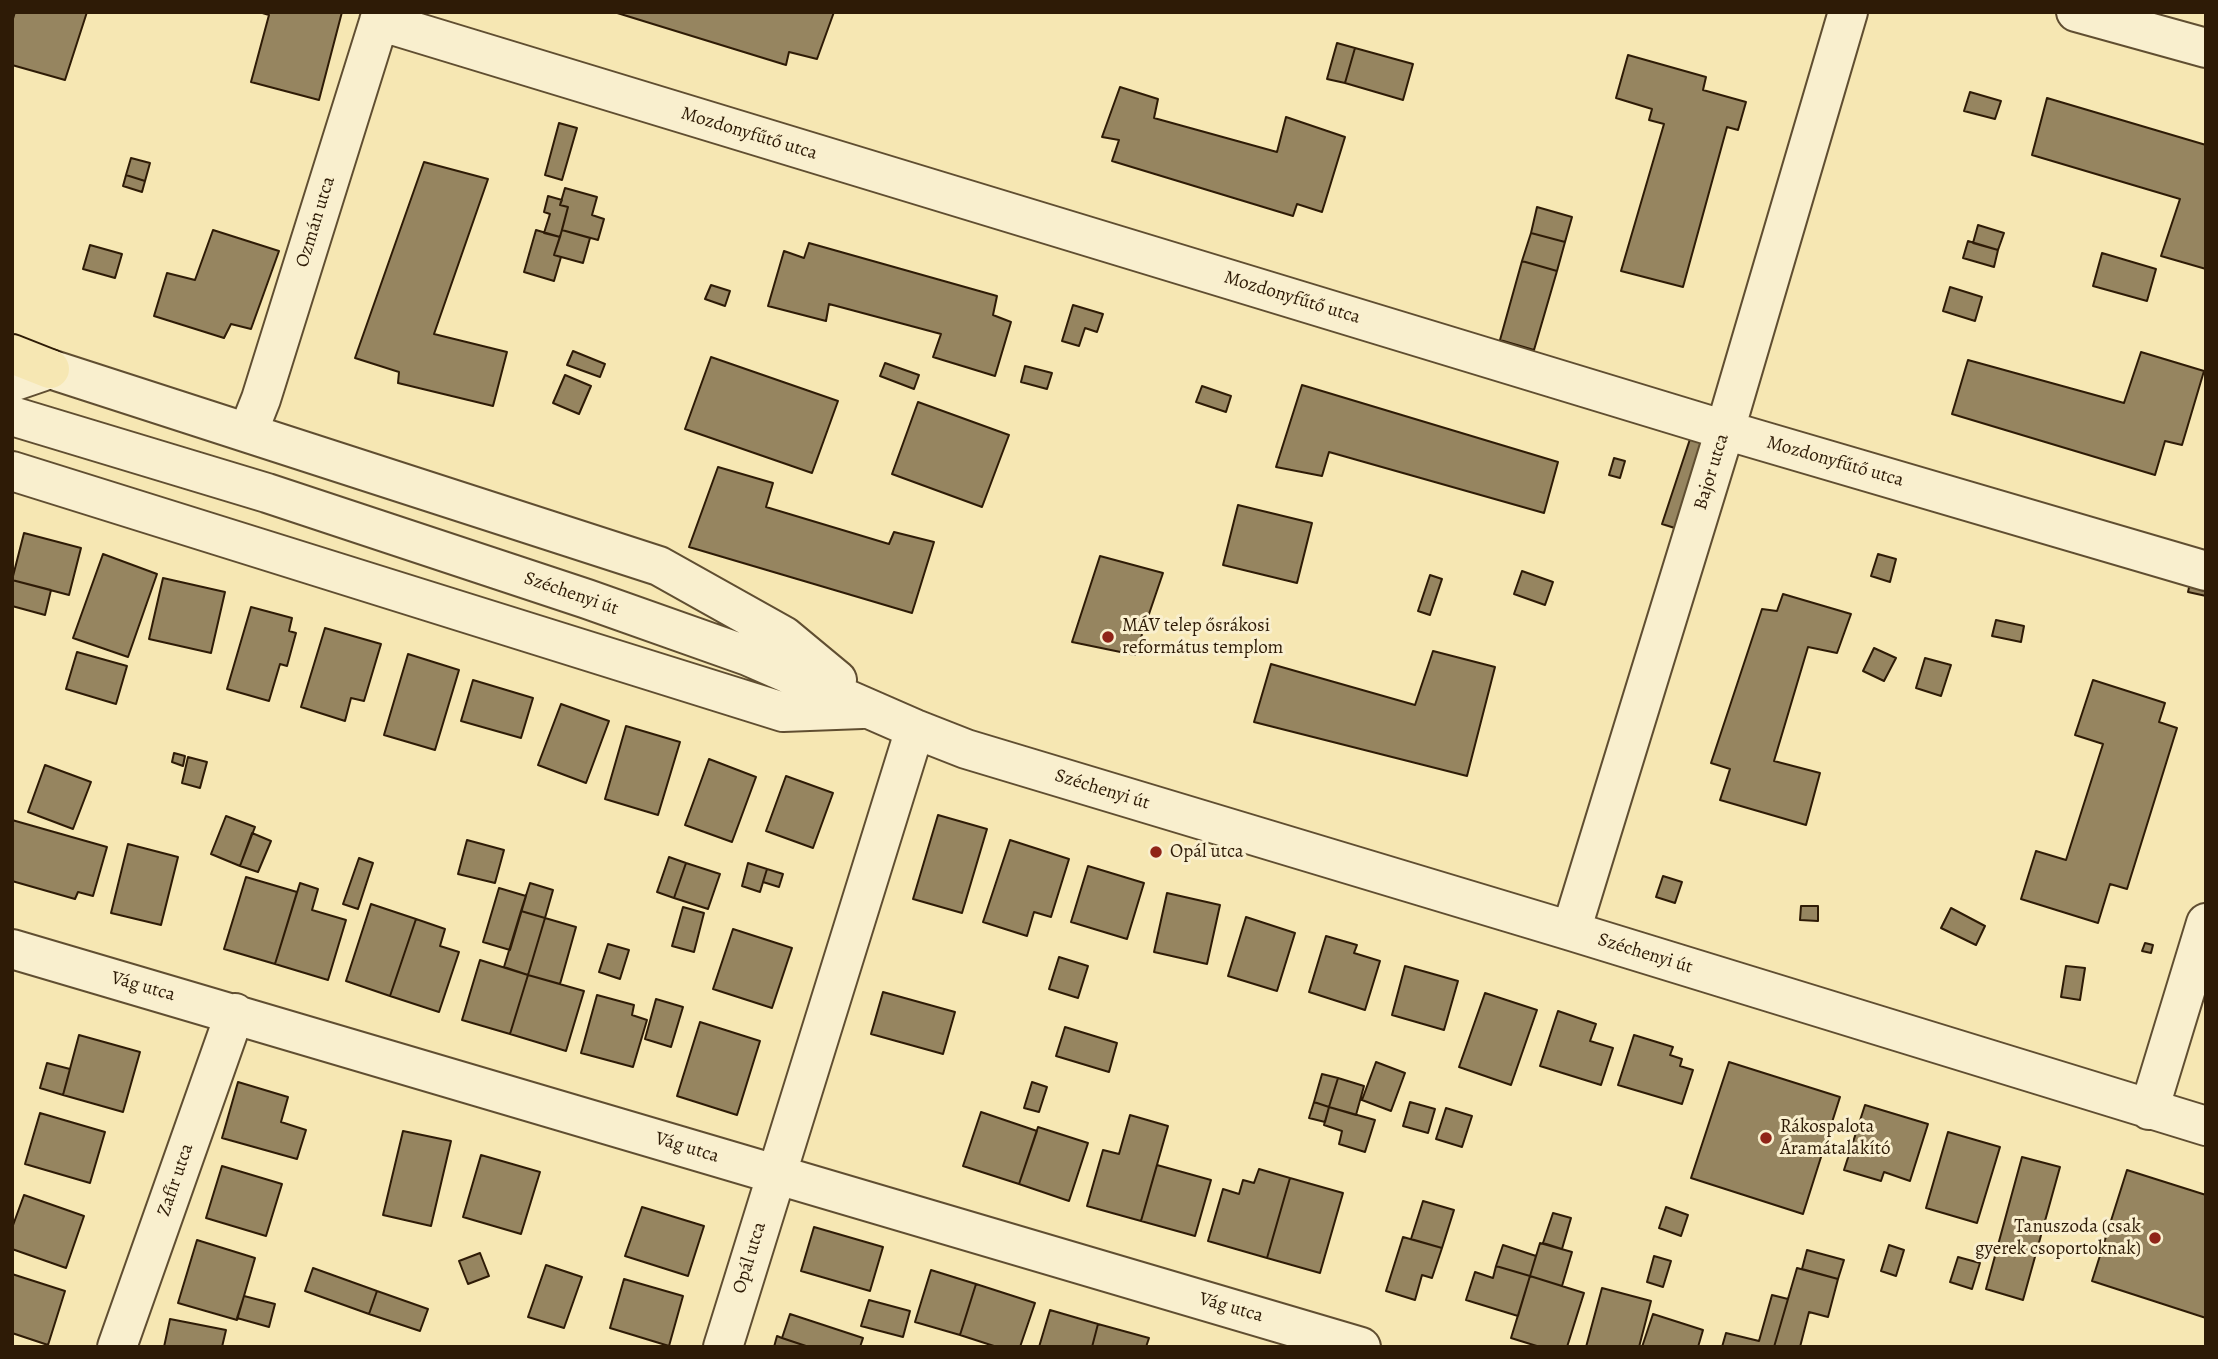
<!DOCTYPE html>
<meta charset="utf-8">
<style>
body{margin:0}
#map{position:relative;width:2218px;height:1359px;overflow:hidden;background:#f6e7b3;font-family:Alegreya,serif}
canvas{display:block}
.frame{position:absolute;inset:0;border:14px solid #2e1b06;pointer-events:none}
</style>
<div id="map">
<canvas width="2218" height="1359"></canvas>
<div class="frame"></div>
</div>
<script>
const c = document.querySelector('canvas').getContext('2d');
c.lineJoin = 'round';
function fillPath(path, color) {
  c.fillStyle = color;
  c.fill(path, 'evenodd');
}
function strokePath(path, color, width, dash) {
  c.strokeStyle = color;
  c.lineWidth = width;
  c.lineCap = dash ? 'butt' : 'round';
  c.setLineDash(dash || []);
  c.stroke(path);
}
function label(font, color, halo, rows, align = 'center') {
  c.font = font + ' Alegreya,serif';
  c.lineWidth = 6;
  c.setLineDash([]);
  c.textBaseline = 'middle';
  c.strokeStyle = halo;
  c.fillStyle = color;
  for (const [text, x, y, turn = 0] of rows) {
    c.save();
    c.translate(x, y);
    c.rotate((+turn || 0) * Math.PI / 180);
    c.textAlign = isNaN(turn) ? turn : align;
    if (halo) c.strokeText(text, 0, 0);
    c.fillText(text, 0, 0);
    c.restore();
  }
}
const building = new Path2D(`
 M 15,12 L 87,12 L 65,80 L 12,65 L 12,22 Z
 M 259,12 L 342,12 L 319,100 L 251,82 L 269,15 Z
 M 614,12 L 834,12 L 817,59 L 789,52 L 786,65 Z
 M 1337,43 L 1355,48 L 1345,83 L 1327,79 Z
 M 1355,48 L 1413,64 L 1403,100 L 1345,83 Z
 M 1628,55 L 1706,77 L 1703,90 L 1746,102 L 1738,130 L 1727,127 L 1683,287 L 1621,271 L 1664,124 L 1649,120 L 1652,109 L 1616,98 Z
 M 1120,87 L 1158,99 L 1154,118 L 1277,152 L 1286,117 L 1345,137 L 1322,212 L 1297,204 L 1293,216 L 1112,161 L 1119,140 L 1102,137 Z
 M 1970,92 L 2001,101 L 1995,119 L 1964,111 Z
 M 2047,98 L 2206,145 L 2206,269 L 2161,256 L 2180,199 L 2032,155 Z
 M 559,123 L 577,128 L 562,180 L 545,175 Z
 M 131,158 L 150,163 L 145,181 L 126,175 Z
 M 424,162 L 488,179 L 434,334 L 507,352 L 493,406 L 398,383 L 399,372 L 355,358 Z
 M 126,175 L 145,181 L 142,192 L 123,186 Z
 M 565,188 L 597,197 L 592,215 L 604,219 L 598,240 L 562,230 L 568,207 L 560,205 Z
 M 548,196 L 562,200 L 560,205 L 568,207 L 560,237 L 544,233 L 550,214 L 544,212 Z
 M 1537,207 L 1572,217 L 1565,242 L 1531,233 Z
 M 1978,225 L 2004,233 L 1998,250 L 1973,243 Z
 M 213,230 L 279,251 L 251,329 L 231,324 L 224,338 L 154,316 L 167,273 L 195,280 Z
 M 536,230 L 560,237 L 554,255 L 561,257 L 554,281 L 524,272 Z
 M 562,230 L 590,238 L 583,263 L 554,255 Z
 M 1531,233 L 1565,242 L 1557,271 L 1522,261 Z
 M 1968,241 L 1998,250 L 1994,267 L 1963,258 Z
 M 809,243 L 997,296 L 993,315 L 1011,322 L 995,376 L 933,357 L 941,334 L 829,304 L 826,321 L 768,306 L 784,251 L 804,258 Z
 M 90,245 L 122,254 L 115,278 L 83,269 Z
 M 2102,253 L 2156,269 L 2147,301 L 2093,286 Z
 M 1522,261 L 1557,271 L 1534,350 L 1500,340 Z
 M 711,285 L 730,291 L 725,306 L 705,299 Z
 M 1950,287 L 1982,297 L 1975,321 L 1943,311 Z
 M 1073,305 L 1103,314 L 1097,332 L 1085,328 L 1079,346 L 1062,341 Z
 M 573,351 L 605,364 L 600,377 L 567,365 Z
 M 2141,352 L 2204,371 L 2182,445 L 2165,441 L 2155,475 L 1952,414 L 1968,360 L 2124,403 Z
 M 711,357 L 838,401 L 812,473 L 685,429 Z
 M 885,363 L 919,375 L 914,389 L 880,376 Z
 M 1025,366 L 1052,373 L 1047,389 L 1021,382 Z
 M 565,375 L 591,386 L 579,414 L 553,403 Z
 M 1302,385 L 1558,462 L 1544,513 L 1329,452 L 1322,476 L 1276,467 Z
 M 1202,386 L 1231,396 L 1226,412 L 1196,402 Z
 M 918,402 L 1009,435 L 982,507 L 892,474 Z
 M 1693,430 L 1708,435 L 1678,529 L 1662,524 Z
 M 1614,458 L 1625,461 L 1620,478 L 1609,475 Z
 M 718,467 L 773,483 L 766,507 L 889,544 L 894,532 L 934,542 L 912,613 L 689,547 Z
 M 1238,505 L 1312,523 L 1297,583 L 1223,565 Z
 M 24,533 L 81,548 L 69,595 L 12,580 Z
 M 103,554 L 157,574 L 128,657 L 73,638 Z
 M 1878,554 L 1896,559 L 1890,582 L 1871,576 Z
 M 1100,556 L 1163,573 L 1135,655 L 1072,642 Z
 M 1522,571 L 1553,582 L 1545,605 L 1514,594 Z
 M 1430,575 L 1442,579 L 1430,615 L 1418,611 Z
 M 163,578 L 225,592 L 211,653 L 149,639 Z
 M 12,580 L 51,590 L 45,615 L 12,606 Z
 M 2190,583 L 2206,587 L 2206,596 L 2188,592 Z
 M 1783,594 L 1851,614 L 1837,653 L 1808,647 L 1774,761 L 1820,773 L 1806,825 L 1720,800 L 1730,769 L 1711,763 L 1762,609 L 1777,611 Z
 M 251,607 L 292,618 L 289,631 L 296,633 L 287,666 L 280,664 L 269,701 L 227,689 Z
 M 1996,620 L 2024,626 L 2021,642 L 1992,636 Z
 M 325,628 L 381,644 L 364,701 L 351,698 L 345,721 L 301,707 Z
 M 1874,648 L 1896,658 L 1884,681 L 1863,671 Z
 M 1433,651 L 1495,667 L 1467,776 L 1254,722 L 1271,664 L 1415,705 Z
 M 77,652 L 127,666 L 116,704 L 66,689 Z
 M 408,654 L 459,670 L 435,750 L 384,735 Z
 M 1925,658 L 1951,665 L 1941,696 L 1916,688 Z
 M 473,680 L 533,698 L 521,738 L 461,721 Z
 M 2093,680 L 2165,703 L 2159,722 L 2177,728 L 2127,889 L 2110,884 L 2098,923 L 2021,899 L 2036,851 L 2066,860 L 2103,744 L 2075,735 Z
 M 561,704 L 609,721 L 586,783 L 538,765 Z
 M 626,726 L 680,742 L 658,815 L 605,799 Z
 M 174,753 L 185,756 L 183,766 L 172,762 Z
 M 188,757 L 207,762 L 200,788 L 182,783 Z
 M 709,759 L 756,777 L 732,842 L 685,825 Z
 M 45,765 L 91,782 L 73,829 L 28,812 Z
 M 786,776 L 833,793 L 813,848 L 766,831 Z
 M 938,815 L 987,829 L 962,913 L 913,899 Z
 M 226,816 L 255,827 L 240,866 L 211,854 Z
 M 12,820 L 107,847 L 93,896 L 78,892 L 75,899 L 12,881 Z
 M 252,833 L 271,841 L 258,872 L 240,866 Z
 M 467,840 L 504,850 L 495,883 L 458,874 Z
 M 1010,840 L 1069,859 L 1051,917 L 1034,912 L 1027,936 L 983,922 Z
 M 128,844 L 178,857 L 161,925 L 111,913 Z
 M 669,857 L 686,863 L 674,898 L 657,892 Z
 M 359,858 L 373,863 L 358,909 L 343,904 Z
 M 686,863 L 720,874 L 708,909 L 674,898 Z
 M 748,863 L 767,869 L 760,892 L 742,886 Z
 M 1088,866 L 1144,883 L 1127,939 L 1071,922 Z
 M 767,869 L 783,874 L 779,887 L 763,882 Z
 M 1663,876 L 1682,882 L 1675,903 L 1656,897 Z
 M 246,877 L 297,892 L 275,964 L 224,949 Z
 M 300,883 L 318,889 L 312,910 L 346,920 L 328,980 L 275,964 Z
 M 530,883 L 553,890 L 545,918 L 521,911 Z
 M 499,888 L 526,896 L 510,950 L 483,942 Z
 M 1167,893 L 1220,905 L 1207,964 L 1154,952 Z
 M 371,904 L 416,919 L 390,996 L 346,981 Z
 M 1801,906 L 1818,906 L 1818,921 L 1800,920 Z
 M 683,907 L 704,913 L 694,952 L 672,946 Z
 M 1951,908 L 1985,926 L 1976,945 L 1941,928 Z
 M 521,911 L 545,918 L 528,975 L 504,967 Z
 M 1246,917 L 1295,933 L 1277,991 L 1228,976 Z
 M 545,918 L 576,927 L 560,984 L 528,975 Z
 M 416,919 L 445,929 L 440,946 L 459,952 L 439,1012 L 390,996 Z
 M 733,929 L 792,948 L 772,1008 L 713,989 Z
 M 1326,936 L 1357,945 L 1354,953 L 1380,961 L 1365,1010 L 1309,992 Z
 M 2145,943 L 2153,945 L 2151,953 L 2142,951 Z
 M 608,944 L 629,950 L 620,979 L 599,972 Z
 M 1059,957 L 1088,966 L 1078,998 L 1049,989 Z
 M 480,960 L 528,975 L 510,1034 L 462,1020 Z
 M 1405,966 L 1458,981 L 1444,1030 L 1392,1015 Z
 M 2066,966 L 2085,968 L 2080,1000 L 2061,997 Z
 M 528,975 L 584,991 L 566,1051 L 510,1034 Z
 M 883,992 L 955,1012 L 943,1054 L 871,1034 Z
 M 1485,993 L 1537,1010 L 1511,1085 L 1459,1067 Z
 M 597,995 L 634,1005 L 632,1015 L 647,1020 L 633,1067 L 581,1053 Z
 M 656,999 L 683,1007 L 671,1047 L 645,1039 Z
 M 1558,1011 L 1596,1024 L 1590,1041 L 1613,1048 L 1601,1085 L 1540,1066 Z
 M 700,1022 L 760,1041 L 737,1115 L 677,1096 Z
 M 1065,1027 L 1117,1043 L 1109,1072 L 1056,1056 Z
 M 79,1035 L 140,1052 L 123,1112 L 63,1095 Z
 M 1634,1035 L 1673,1047 L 1670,1055 L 1682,1059 L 1680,1066 L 1693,1070 L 1682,1104 L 1618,1085 Z
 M 1376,1062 L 1405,1073 L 1391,1111 L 1362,1100 Z
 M 1729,1062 L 1840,1097 L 1803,1214 L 1691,1178 Z
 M 47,1063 L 70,1069 L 63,1095 L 40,1088 Z
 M 1322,1074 L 1338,1078 L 1329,1107 L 1314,1102 Z
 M 1338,1078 L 1364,1086 L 1356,1115 L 1329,1107 Z
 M 238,1082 L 288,1097 L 281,1122 L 306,1130 L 297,1159 L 222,1138 Z
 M 1032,1082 L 1047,1087 L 1039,1112 L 1024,1108 Z
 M 1314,1102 L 1329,1107 L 1325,1122 L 1309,1118 Z
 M 1410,1102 L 1435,1109 L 1428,1133 L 1403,1126 Z
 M 1865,1105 L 1928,1124 L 1910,1181 L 1884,1172 L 1881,1181 L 1844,1170 Z
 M 1329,1107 L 1375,1120 L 1365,1152 L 1339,1144 L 1342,1131 L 1324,1125 Z
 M 1446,1108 L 1472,1116 L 1462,1147 L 1436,1139 Z
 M 981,1112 L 1037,1131 L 1019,1184 L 963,1166 Z
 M 40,1113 L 105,1132 L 90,1183 L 25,1164 Z
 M 1130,1115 L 1168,1126 L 1141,1221 L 1087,1206 L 1103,1150 L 1119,1154 Z
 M 1038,1127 L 1088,1143 L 1069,1201 L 1019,1184 Z
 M 403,1131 L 451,1141 L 431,1226 L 383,1215 Z
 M 1948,1132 L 2000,1147 L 1977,1223 L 1926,1208 Z
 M 481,1155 L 540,1172 L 521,1234 L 463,1217 Z
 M 2022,1157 L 2060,1167 L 2023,1300 L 1986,1289 Z
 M 1157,1165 L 1211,1180 L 1195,1236 L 1141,1221 Z
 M 222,1166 L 282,1184 L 266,1236 L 206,1218 Z
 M 1259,1169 L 1290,1178 L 1267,1258 L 1208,1241 L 1223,1189 L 1239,1194 L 1243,1180 L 1254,1183 Z
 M 2127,1170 L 2206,1195 L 2206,1318 L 2092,1281 Z
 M 1290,1178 L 1343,1193 L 1320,1273 L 1267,1258 Z
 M 24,1195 L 84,1216 L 66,1268 L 12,1249 L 12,1228 Z
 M 1423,1201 L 1454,1210 L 1442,1248 L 1411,1239 Z
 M 642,1207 L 704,1226 L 688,1276 L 625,1256 Z
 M 1666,1207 L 1688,1215 L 1681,1236 L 1659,1228 Z
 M 1553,1213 L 1571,1218 L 1562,1249 L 1543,1243 Z
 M 814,1227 L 883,1247 L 870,1291 L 801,1271 Z
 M 1403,1237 L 1442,1248 L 1432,1278 L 1422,1275 L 1415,1300 L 1386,1291 Z
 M 197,1240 L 255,1258 L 237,1320 L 178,1303 Z
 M 1540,1243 L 1572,1252 L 1562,1286 L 1530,1276 Z
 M 1503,1245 L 1536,1256 L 1530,1276 L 1496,1266 Z
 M 1889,1245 L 1904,1250 L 1896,1276 L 1881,1271 Z
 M 1807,1250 L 1844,1260 L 1838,1279 L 1802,1269 Z
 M 480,1253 L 489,1276 L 468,1284 L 459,1261 Z
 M 1654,1256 L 1671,1261 L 1663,1287 L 1647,1282 Z
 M 1958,1257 L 1980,1263 L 1972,1289 L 1950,1282 Z
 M 546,1265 L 582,1277 L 564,1328 L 528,1317 Z
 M 1496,1266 L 1530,1276 L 1518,1316 L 1466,1300 L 1475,1272 L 1493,1278 Z
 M 313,1268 L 377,1291 L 369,1314 L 305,1291 Z
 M 1797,1268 L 1838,1279 L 1828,1317 L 1809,1312 L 1800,1347 L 1774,1347 Z
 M 931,1270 L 976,1284 L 960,1335 L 915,1322 Z
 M 12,1274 L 65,1291 L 48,1345 L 12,1333 Z
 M 1530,1276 L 1584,1293 L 1567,1347 L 1540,1347 L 1511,1338 Z
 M 624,1279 L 683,1296 L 669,1346 L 610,1328 Z
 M 976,1284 L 1035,1303 L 1020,1347 L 997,1347 L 960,1335 Z
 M 1602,1288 L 1651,1301 L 1639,1347 L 1586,1347 Z
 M 377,1291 L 428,1309 L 420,1331 L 369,1314 Z
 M 1772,1295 L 1788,1299 L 1774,1347 L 1722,1347 L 1726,1333 L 1759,1341 Z
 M 244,1296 L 275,1304 L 269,1327 L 237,1318 Z
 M 869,1300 L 910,1311 L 903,1337 L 861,1326 Z
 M 1050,1310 L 1098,1324 L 1092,1347 L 1039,1347 Z
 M 790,1314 L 863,1338 L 860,1347 L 809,1347 L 782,1338 Z
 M 1653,1314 L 1703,1330 L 1698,1347 L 1642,1347 Z
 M 170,1319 L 226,1330 L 222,1347 L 164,1347 Z
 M 1098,1324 L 1149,1338 L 1146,1347 L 1092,1347 Z
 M 777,1336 L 782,1338 L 809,1347 L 774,1347 Z`);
const minor = new Path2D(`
 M 2076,12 L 2206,48
 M 379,21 L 1725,430 L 2206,571
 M 12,382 L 50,369 L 659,566 L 784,636 L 837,680
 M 12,416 L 267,493 L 587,599 L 748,656 L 915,729 L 966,749 L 1571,931 L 2206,1126
 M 248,432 L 261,399 L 382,12
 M 12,471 L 783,712 L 862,709
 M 1571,931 L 1725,430 L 1848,12
 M 12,949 L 1361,1347
 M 2149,1110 L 2206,923
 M 117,1347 L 235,1013
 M 723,1347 L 915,729`);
const major = new Path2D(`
 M 12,354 L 50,369`);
const markers = [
 [1108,637,7,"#8f2418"],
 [1156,852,7,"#8f2418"],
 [1766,1138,7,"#8f2418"],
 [2155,1238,7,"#8f2418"]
];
const streetNames = [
 ["Mozdonyfűtő utca",749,134,17],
 ["Ozmán utca",316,222,-73],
 ["Mozdonyfűtő utca",1292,298,17],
 ["Mozdonyfűtő utca",1835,462,16],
 ["Bajor utca",1712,472,-73],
 ["Széchenyi út",571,594,19],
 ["Széchenyi út",1102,790,17],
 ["Széchenyi út",1645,954,17],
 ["Vág utca",143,987,16],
 ["Vág utca",687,1148,17],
 ["Zafír utca",176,1180,-71],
 ["Opál utca",750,1258,-73],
 ["Vág utca",1231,1308,16]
];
const poiNames = [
 ["MÁV telep ősrákosi",1122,626],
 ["református templom",1122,648],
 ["Opál utca",1170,852],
 ["Rákospalota",1780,1127],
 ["Áramátalakító",1780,1149],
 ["Tanuszoda (csak",2141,1227,"right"],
 ["gyerek csoportoknak)",2141,1249,"right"]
];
fillPath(building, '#968560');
strokePath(building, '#2e1b06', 2);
strokePath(minor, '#604e31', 42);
strokePath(major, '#2e1b06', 42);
strokePath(minor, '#f9efce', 38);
strokePath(major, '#f6e7b3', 38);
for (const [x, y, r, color] of markers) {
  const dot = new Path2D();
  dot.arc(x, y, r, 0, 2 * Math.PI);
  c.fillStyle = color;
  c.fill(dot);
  strokePath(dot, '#f9efce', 2.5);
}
label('19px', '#2e1b06', '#f9efce', streetNames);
label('19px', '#2e1b06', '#f9efce', poiNames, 'left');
</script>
